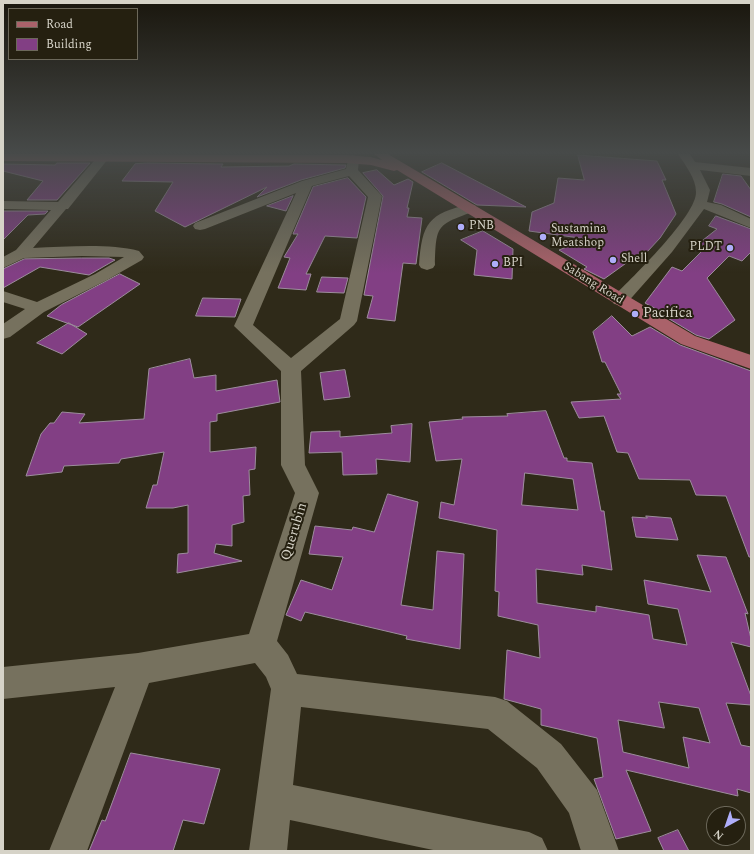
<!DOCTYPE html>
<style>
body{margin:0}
#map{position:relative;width:754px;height:854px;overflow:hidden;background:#2f2a19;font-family:Spectral,serif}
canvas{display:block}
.frame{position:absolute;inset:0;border:4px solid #d6d3c8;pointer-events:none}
.legend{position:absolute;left:8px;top:8px;width:130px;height:52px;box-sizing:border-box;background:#252010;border:1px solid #6c685a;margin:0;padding:5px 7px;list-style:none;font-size:12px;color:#d6d3c8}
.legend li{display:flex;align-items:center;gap:8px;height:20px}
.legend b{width:20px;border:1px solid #6c685a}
.north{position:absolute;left:706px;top:806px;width:40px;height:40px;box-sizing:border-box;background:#252010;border:1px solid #6c685a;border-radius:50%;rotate:220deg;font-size:11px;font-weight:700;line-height:16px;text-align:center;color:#d6d3c8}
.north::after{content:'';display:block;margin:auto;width:14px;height:18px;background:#afaefa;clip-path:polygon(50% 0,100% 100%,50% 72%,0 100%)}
</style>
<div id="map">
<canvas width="754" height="854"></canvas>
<div class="frame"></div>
<ul class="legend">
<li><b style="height:5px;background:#aa626a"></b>Road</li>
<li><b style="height:11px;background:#823f84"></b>Building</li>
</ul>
<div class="north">N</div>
</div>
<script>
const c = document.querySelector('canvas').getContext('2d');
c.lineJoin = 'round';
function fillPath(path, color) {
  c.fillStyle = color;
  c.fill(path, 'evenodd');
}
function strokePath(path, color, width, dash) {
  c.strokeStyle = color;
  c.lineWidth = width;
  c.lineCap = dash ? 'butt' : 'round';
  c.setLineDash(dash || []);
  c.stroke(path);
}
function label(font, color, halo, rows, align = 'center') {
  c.font = font + ' Spectral,serif';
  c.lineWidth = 4;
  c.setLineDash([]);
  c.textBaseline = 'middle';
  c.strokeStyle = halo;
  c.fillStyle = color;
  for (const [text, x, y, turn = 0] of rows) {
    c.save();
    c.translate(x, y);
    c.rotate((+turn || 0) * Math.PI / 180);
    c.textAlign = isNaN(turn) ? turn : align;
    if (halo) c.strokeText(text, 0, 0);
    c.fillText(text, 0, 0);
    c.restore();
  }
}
const building = new Path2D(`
 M 578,155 L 657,161 L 666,180 L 662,180 L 676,214 L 660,238 L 647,252 L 643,251 L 604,279 L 584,269 L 587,267 L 559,250 L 587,239 L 529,231 L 532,212 L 554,203 L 558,178 L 584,180 Z
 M 57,163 L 90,163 L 57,200 L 27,200 L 43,181 L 3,171 L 3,164 L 55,165 Z
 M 147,163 L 223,164 L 221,167 L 289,166 L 294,164 L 346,165 L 345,168 L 301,180 L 257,197 L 267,187 L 185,227 L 155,211 L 173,182 L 122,181 L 135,164 Z
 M 442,163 L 526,207 L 477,205 L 422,172 Z
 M 377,170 L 394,185 L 408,179 L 413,182 L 407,208 L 409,208 L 407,217 L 422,218 L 416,264 L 403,263 L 395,321 L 367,318 L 373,296 L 364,295 L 383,196 L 363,173 Z
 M 723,174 L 741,176 L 751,190 L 751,217 L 722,204 L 714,202 Z
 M 348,178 L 366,197 L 357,238 L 325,236 L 306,274 L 311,274 L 306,290 L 278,288 L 290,258 L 284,257 L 298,234 L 293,234 L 313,187 Z
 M 293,196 L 286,211 L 267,206 Z
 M 3,211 L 48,211 L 45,214 L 28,215 L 3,240 Z
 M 716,216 L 751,229 L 751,252 L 742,261 L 729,256 L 707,278 L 735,320 L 709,339 L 696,335 L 666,317 L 669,316 L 645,303 L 672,267 L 682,271 L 706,247 L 698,244 L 717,229 L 709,226 Z
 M 483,231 L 513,249 L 512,279 L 474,275 L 477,250 L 461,240 Z
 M 82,258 L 109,258 L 115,260 L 89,275 L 40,267 L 3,288 L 3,269 L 24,259 Z
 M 120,274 L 140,284 L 78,327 L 47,316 L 61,305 Z
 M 322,277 L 348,278 L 344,293 L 317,292 Z
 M 203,298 L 241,299 L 235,317 L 196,316 Z
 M 612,316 L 632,336 L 650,327 L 680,345 L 751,371 L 751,557 L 749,557 L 726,496 L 696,495 L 690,480 L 639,479 L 628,453 L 617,452 L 604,416 L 579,418 L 571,402 L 621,399 L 617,394 L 621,394 L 605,362 L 602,362 L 593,332 Z
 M 69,323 L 87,334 L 62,354 L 37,343 Z
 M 190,359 L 194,378 L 216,375 L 216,391 L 277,380 L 280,402 L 217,414 L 217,421 L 210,422 L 210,452 L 256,447 L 255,469 L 249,470 L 250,495 L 243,496 L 244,522 L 232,525 L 232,546 L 216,544 L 214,553 L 242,561 L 177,573 L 178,554 L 188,553 L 188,505 L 173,508 L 146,508 L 153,485 L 157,485 L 164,452 L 121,459 L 119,463 L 64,466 L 62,472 L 26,476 L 41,434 L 50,423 L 54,423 L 62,412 L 85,414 L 79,423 L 144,419 L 149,369 Z
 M 345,370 L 350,397 L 324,400 L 320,373 Z
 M 546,411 L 564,458 L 567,458 L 567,461 L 592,463 L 601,511 L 604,511 L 612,570 L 582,565 L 583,575 L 536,569 L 537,603 L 596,612 L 596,606 L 649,615 L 653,639 L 687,645 L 678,609 L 648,604 L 644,580 L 711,592 L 697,555 L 726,557 L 748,614 L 745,613 L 751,639 L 751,647 L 731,642 L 751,696 L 751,705 L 726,703 L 741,745 L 751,747 L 751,793 L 737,789 L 738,796 L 626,770 L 651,831 L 616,839 L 594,779 L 603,777 L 597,738 L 541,725 L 541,709 L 504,699 L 507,650 L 540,658 L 538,625 L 498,616 L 499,592 L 495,591 L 497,530 L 439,518 L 441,502 L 454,505 L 462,459 L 436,461 L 429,422 L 463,419 L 462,417 L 508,416 L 507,414 ZM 525,473 L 573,479 L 578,510 L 522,505 ZM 659,702 L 699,708 L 710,743 L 683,737 L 689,768 L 623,752 L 618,720 L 664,728 Z
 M 412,424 L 410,462 L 376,459 L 377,474 L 343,475 L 342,452 L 309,453 L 311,432 L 340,431 L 340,437 L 392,433 L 391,426 Z
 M 388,494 L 418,502 L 401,605 L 433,610 L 437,551 L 464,554 L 460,649 L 406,639 L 407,636 L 305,612 L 301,621 L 286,615 L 301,580 L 332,590 L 343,557 L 309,554 L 315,526 L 352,530 L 353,527 L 374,532 Z
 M 646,516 L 671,518 L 678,540 L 636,537 L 632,517 L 647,518 Z
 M 131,753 L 220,769 L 204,824 L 183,820 L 173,851 L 89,851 L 102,820 L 105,821 Z
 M 678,830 L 689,851 L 664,851 L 658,838 Z`);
const minor = new Path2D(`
 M 100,154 L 112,154 L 68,209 L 66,209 L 33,248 C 66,247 108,243 139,251 L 144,257 L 142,260 L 107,280 L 44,312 L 10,337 L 3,339 L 3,324 L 25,309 L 3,302 L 3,291 L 37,302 L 95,274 L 124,257 L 82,256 L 24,258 L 3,268 L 3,257 L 16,250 L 51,210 L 3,209 L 3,201 L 58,202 Z
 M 678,154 L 690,154 L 695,162 L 751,168 L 751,176 L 700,170 L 710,190 L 707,202 L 721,205 L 751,219 L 751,228 L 704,209 L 672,252 L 626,304 L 620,305 L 614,304 L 611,300 L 614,296 C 632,278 697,215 696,192 C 696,178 685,165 678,154 Z
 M 353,155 L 357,156 L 359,159 L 358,170 L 382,196 L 357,321 L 354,325 L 301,371 L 305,465 L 319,493 L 277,641 L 288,655 L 297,674 L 495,697 L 507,701 L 561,744 L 597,790 L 619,851 L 581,851 L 569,813 L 537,768 L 488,729 L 301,707 L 293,785 L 529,832 L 542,838 L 548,851 L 438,851 L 290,820 L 287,851 L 249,851 L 271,689 L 266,677 L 255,663 L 149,683 L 87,851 L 49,851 L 115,687 L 3,699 L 3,667 L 138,653 L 249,634 L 295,493 L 281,465 L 281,371 L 234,326 L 296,193 L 205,229 L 200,230 L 195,229 L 193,226 L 195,223 L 302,181 L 346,169 L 349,156 ZM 349,176 L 368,197 L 340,319 L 291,358 L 253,325 L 312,186 Z
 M 470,204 L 475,205 L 477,208 L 475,211 C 437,225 436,224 435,265 L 433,268 L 427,270 L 421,268 L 419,265 C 422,223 428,214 470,204 Z`);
const major = new Path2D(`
 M 3,154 L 347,155 L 371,157 L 382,160 L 374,154 L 388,154 L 695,336 L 751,355 L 751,369 L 681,344 L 397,170 L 394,171 L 371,165 L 347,163 L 3,161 Z`);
const markers = [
 [461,227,4,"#afaefa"],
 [543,237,4,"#afaefa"],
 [730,248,4,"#afaefa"],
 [613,260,4,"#afaefa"],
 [495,264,4,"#afaefa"],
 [635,314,4,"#afaefa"]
];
const farPoinames = [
 ["PNB",469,227],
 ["Sustamina",551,230],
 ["Meatshop",551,244],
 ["PLDT",722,248,"right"],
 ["Shell",621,260],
 ["BPI",503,264]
];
const farStreetnames = [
 ["Sabang Road",593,284,32]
];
const poiNames = [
 ["Pacifica",643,314]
];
const streetNames = [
 ["Querubin",295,532,-73]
];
fillPath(building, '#823f84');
strokePath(building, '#9d8d9d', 1);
fillPath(minor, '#76715e');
fillPath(major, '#aa626a');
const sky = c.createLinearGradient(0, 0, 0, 273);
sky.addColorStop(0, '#1a170e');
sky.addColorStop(0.56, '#474a49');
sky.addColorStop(1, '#474a4900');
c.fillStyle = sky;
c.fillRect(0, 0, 754, 273);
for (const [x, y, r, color] of markers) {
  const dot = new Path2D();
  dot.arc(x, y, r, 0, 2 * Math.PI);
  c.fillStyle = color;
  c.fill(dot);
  strokePath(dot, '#252010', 1.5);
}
label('12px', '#d6d3c8', '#252010', farPoinames, 'left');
label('12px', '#d6d3c8', '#252010', farStreetnames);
label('14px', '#d6d3c8', '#252010', poiNames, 'left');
label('14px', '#d6d3c8', '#252010', streetNames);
</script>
